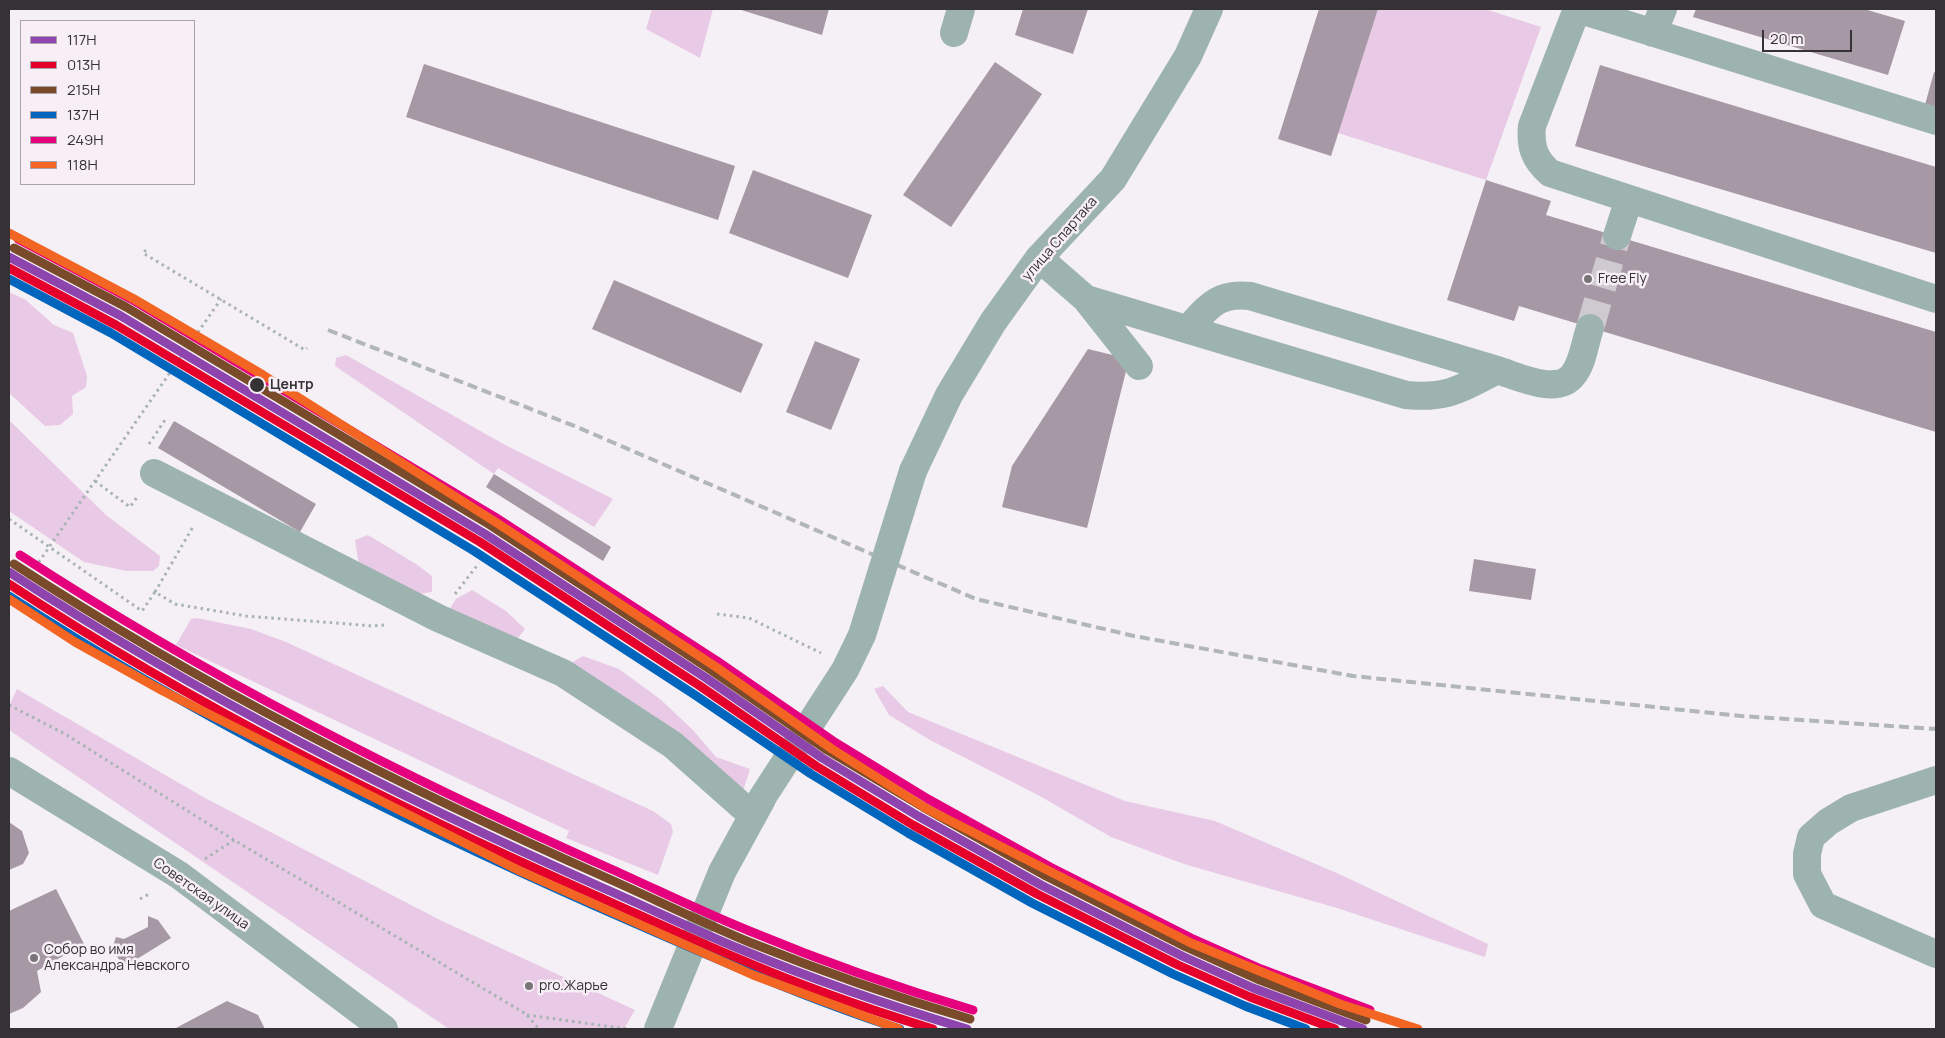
<!DOCTYPE html>
<meta charset="utf-8">
<style>
body{margin:0}
#map{position:relative;width:1945px;height:1038px;overflow:hidden;background:#f5f0f5;font-family:Manrope,sans-serif}
canvas{display:block}
.frame{position:absolute;inset:0;border:10px solid #353235;pointer-events:none}
.legend{position:absolute;left:20px;top:20px;width:175px;height:165px;box-sizing:border-box;background:#f7eef6;border:1px solid #a9a3a9;margin:0;padding:6px 9px;list-style:none;font-size:15px;color:#353235}
.legend li{display:flex;align-items:center;gap:10px;height:25px}
.legend b{width:25px;border:1px solid #a9a3a9}
.scale{position:absolute;left:1762px;top:30px;width:90px;height:22px;box-sizing:border-box;border:2px solid #353235;border-top:0;padding-left:6px;font-size:15px;line-height:18px;white-space:nowrap;color:#353235;-webkit-text-stroke:4px #f7eef6;paint-order:stroke}
</style>
<div id="map">
<canvas width="1945" height="1038"></canvas>
<div class="frame"></div>
<ul class="legend">
<li><b style="height:6px;background:#8e44ad"></b>117Н</li>
<li><b style="height:6px;background:#e4002b"></b>013Н</li>
<li><b style="height:6px;background:#7a4b2a"></b>215Н</li>
<li><b style="height:6px;background:#0065bd"></b>137Н</li>
<li><b style="height:6px;background:#e5007d"></b>249Н</li>
<li><b style="height:6px;background:#f26522"></b>118Н</li>
</ul>
<div class="scale">20 m</div>
</div>
<script>
const c = document.querySelector('canvas').getContext('2d');
c.lineJoin = 'round';
function fillPath(path, color) {
  c.fillStyle = color;
  c.fill(path, 'evenodd');
}
function strokePath(path, color, width, dash) {
  c.strokeStyle = color;
  c.lineWidth = width;
  c.lineCap = dash ? 'butt' : 'round';
  c.setLineDash(dash || []);
  c.stroke(path);
}
function label(font, color, halo, rows, align = 'center') {
  c.font = font + ' Manrope,sans-serif';
  c.lineWidth = 5;
  c.setLineDash([]);
  c.textBaseline = 'middle';
  c.strokeStyle = halo;
  c.fillStyle = color;
  for (const [text, x, y, turn = 0] of rows) {
    c.save();
    c.translate(x, y);
    c.rotate((+turn || 0) * Math.PI / 180);
    c.textAlign = isNaN(turn) ? turn : align;
    if (halo) c.strokeText(text, 0, 0);
    c.fillText(text, 0, 0);
    c.restore();
  }
}
const green = new Path2D(`
 M 652,9 L 713,9 L 700,58 L 646,29 Z
 M 1378,9 L 1485,9 L 1541,27 L 1486,180 L 1338,133 Z
 M 9,292 L 26,300 L 54,325 L 73,333 L 87,376 L 86,387 L 72,396 L 73,414 L 60,425 L 45,426 L 9,393 Z
 M 346,355 L 507,446 L 613,499 L 594,527 L 498,468 L 494,474 L 335,366 L 336,358 Z
 M 9,420 L 106,515 L 160,556 L 159,566 L 153,571 L 127,571 L 84,562 L 9,511 Z
 M 368,535 L 416,564 L 432,576 L 432,592 L 414,595 L 359,566 L 355,540 Z
 M 472,590 L 506,611 L 525,629 L 518,638 L 449,610 L 456,599 Z
 M 197,618 L 251,629 L 286,642 L 653,811 L 671,824 L 673,832 L 658,875 L 566,838 L 569,831 L 176,645 L 191,619 Z
 M 583,656 L 619,669 L 660,699 L 693,730 L 716,757 L 750,769 L 743,791 L 571,663 Z
 M 883,686 L 908,712 L 1125,801 L 1215,821 L 1339,874 L 1488,944 L 1485,957 L 1337,908 L 1184,864 L 1111,837 L 1036,794 L 930,740 L 889,715 L 874,689 Z
 M 17,689 L 205,798 L 440,920 L 635,1010 L 624,1029 L 449,1029 L 9,730 L 9,706 Z`);
const building = new Path2D(`
 M 738,9 L 829,9 L 822,35 Z
 M 1023,9 L 1088,9 L 1073,54 L 1015,35 Z
 M 1319,9 L 1378,9 L 1331,156 L 1278,139 Z
 M 1696,9 L 1864,9 L 1905,21 L 1888,75 L 1693,17 Z
 M 995,62 L 1042,94 L 951,227 L 903,195 Z
 M 424,64 L 735,166 L 718,220 L 406,117 Z
 M 1600,65 L 1936,167 L 1936,253 L 1575,146 Z
 M 1934,72 L 1936,73 L 1936,116 L 1923,112 Z
 M 753,170 L 872,215 L 848,278 L 729,233 Z
 M 1486,180 L 1551,201 L 1546,215 L 1936,332 L 1936,432 L 1519,306 L 1514,321 L 1447,300 Z
 M 614,280 L 763,344 L 741,393 L 592,329 Z
 M 815,341 L 860,359 L 831,430 L 786,412 Z
 M 1088,349 L 1129,359 L 1087,528 L 1002,507 L 1012,466 Z
 M 174,421 L 316,504 L 300,532 L 158,448 Z
 M 494,474 L 611,547 L 603,561 L 486,487 Z
 M 1474,559 L 1536,569 L 1531,600 L 1469,591 Z
 M 9,822 L 22,831 L 29,853 L 23,864 L 9,870 Z
 M 56,889 L 84,944 L 37,971 L 41,992 L 23,1008 L 9,1014 L 9,911 Z
 M 148,916 L 158,920 L 171,938 L 124,967 L 112,949 L 116,937 L 124,939 L 148,927 Z
 M 227,1001 L 258,1015 L 265,1029 L 174,1029 Z`);
const minorTunnel = new Path2D(`
 M 1590,328 L 1617,236`);
const path = new Path2D(`
 M 146,250 L 143,253 L 305,350 L 307,348
 M 149,444 L 167,417
 M 95,481 L 130,507 L 138,496
 M 9,519 L 142,611 L 155,592 L 175,604 L 246,616 L 373,626 L 384,625
 M 155,592 L 194,525
 M 455,594 L 479,563
 M 9,605 L 221,299
 M 717,614 L 749,618 L 821,653
 M 9,705 L 65,734 L 234,840 L 526,1014 L 539,1029
 M 205,859 L 234,840
 M 140,899 L 151,893
 M 527,1015 L 627,1029`);
const minor = new Path2D(`
 M 1577,9 L 1532,126 C 1530,146 1534,159 1550,173 L 1936,299
 M 1577,9 L 1936,121
 M 954,33 L 961,9
 M 1653,33 L 1663,9
 M 1617,236 L 1629,199
 M 1039,258 L 1086,299 L 1139,366
 M 1086,299 L 1406,395 C 1447,399 1461,389 1497,370 C 1517,376 1557,396 1573,375 C 1583,363 1585,342 1590,328
 M 1188,329 C 1208,307 1218,292 1250,296 L 1497,370
 M 913,471 L 949,395 L 993,322 L 1039,258 L 1113,179 L 1188,56 L 1209,9
 M 154,473 L 438,618 L 563,673 L 673,745 L 752,815
 M 9,771 L 179,875 L 384,1029
 M 1936,780 L 1851,808 L 1828,822 L 1811,837 L 1807,854 L 1807,874 L 1823,905 L 1936,954
 M 658,1029 L 722,872 L 762,799`);
const rail = new Path2D(`
 M 328,330 L 577,427 L 976,599 L 1134,636 L 1353,676 L 1741,716 L 1936,729`);
const minorBridge = new Path2D(`
 M 762,798 L 845,670 L 862,635 L 913,471`);
const rail1 = new Path2D(`
 M 9,257 L 121,316 L 485,534 L 706,678 L 822,758 L 918,816 L 1041,885 L 1182,956 L 1253,988 L 1363,1029
 M 9,572 C 199,696 396,796 603,888 C 649,908 694,930 740,949 C 814,980 890,1006 967,1029`);
const rail2 = new Path2D(`
 M 9,268 L 116,325 L 480,542 L 700,686 L 816,766 L 913,825 L 1037,894 L 1178,965 L 1250,997 L 1335,1029
 M 9,584 C 195,706 393,806 597,896 C 644,917 691,939 739,959 C 802,986 867,1009 933,1029`);
const rail3 = new Path2D(`
 M 14,248 L 126,307 L 490,525 L 711,670 L 827,750 L 923,807 L 1046,876 L 1186,947 L 1257,979 L 1366,1020
 M 14,564 C 203,687 402,787 607,878 C 654,899 701,922 749,942 C 821,971 895,997 970,1019`);
const rail4 = new Path2D(`
 M 9,279 L 111,333 L 474,551 L 695,695 L 811,774 L 908,833 L 1032,903 L 1173,974 L 1245,1006 L 1306,1029
 M 9,596 C 195,717 392,816 595,906 C 696,950 795,995 900,1029`);
const rail5 = new Path2D(`
 M 18,239 L 131,299 L 495,517 L 717,661 L 833,741 L 928,799 L 1050,867 L 1191,938 L 1261,969 L 1370,1010
 M 20,555 C 208,678 406,778 611,869 C 658,890 704,913 752,932 C 824,962 898,988 973,1010`);
const rail6 = new Path2D(`
 M 9,233 L 134,299 L 263,375 L 497,523 L 716,667 L 832,749 L 927,809 L 1191,943 L 1340,1004 L 1418,1029
 M 9,599 L 75,642 L 163,691 L 520,871 L 753,975 L 899,1029`);
const markers = [
 [1588,279,5,"#787478"],
 [257,385,8,"#353235"],
 [34,958,5,"#787478"],
 [529,986,5,"#787478"]
];
const streetNames = [
 ["улица Спартака",1060,239,-49],
 ["Советская улица",201,894,35]
];
const poiNames = [
 ["Free Fly",1598,279],
 ["Собор во имя",44,950],
 ["Александра Невского",44,966],
 ["pro.Жарье",539,986]
];
const stopNames = [
 ["Центр",270,385]
];
fillPath(green, '#e9cae6');
fillPath(building, '#a698a5');
strokePath(minorTunnel, '#cfcacf', 28, [28, 14]);
strokePath(path, '#a8b4b3', 3, [2.5, 4]);
strokePath(minor, '#9db3af', 28);
strokePath(rail, '#b1b6b8', 4, [10, 5]);
strokePath(minorBridge, '#9db3af', 28);
strokePath(rail1, '#8e44ad', 9);
strokePath(rail2, '#e4002b', 9);
strokePath(rail3, '#7a4b2a', 9);
strokePath(rail4, '#0065bd', 9);
strokePath(rail5, '#e5007d', 9);
strokePath(rail6, '#f26522', 9);
for (const [x, y, r, color] of markers) {
  const dot = new Path2D();
  dot.arc(x, y, r, 0, 2 * Math.PI);
  c.fillStyle = color;
  c.fill(dot);
  strokePath(dot, '#f7eef6', 2);
}
label('14px', '#353235', '#f7eef6', streetNames);
label('14px', '#353235', '#f7eef6', poiNames, 'left');
label('bold 14px', '#353235', '#f7eef6', stopNames, 'left');
</script>
